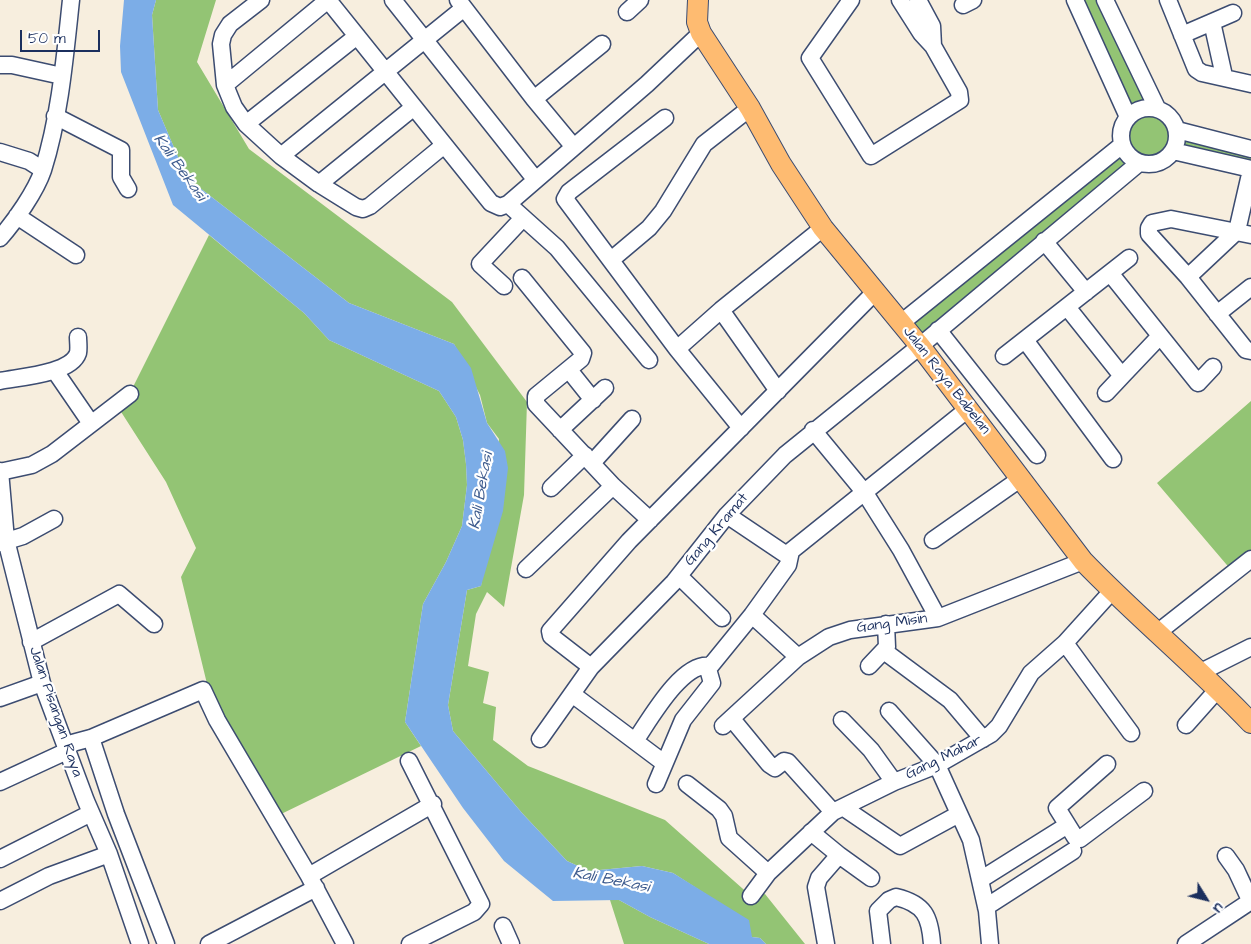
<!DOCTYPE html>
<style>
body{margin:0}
#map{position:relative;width:1251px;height:944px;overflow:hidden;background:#f7eede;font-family:"Architects Daughter",sans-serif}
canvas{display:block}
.north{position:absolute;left:1181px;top:874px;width:50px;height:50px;-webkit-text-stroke:4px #fff;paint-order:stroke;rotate:126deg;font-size:14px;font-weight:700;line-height:20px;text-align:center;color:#1b2f5e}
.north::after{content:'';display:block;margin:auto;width:18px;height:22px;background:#1b2f5e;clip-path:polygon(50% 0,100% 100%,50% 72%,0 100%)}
.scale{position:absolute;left:20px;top:30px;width:80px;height:22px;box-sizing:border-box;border:2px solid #1b2f5e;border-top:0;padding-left:6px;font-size:15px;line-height:18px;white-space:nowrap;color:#1b2f5e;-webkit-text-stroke:4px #fff;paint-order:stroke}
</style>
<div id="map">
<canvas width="1251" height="944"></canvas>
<div class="north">U</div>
<div class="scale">50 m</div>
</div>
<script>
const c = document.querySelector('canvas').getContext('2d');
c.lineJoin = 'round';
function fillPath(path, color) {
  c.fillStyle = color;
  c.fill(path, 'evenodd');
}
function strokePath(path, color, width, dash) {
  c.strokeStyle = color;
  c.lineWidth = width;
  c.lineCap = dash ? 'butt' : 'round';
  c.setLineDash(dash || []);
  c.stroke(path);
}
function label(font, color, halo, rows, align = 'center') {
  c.font = font + ' "Architects Daughter",sans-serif';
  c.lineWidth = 4.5;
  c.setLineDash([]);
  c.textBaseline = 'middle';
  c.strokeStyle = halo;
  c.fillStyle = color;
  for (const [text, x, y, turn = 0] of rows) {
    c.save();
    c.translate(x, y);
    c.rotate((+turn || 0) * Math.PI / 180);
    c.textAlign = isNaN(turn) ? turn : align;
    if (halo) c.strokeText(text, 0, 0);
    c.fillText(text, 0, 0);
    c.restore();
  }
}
const green = new Path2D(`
 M 156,0 L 216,0 L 197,62 L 249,149 L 452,302 L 527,402 L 524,495 L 504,607 L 487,592 L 476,614 L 468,666 L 489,672 L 483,703 L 496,707 L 493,740 L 528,766 L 665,820 L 751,896 L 765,894 L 805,944 L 766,944 L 760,938 L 752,937 L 707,895 L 673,873 L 642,866 L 589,871 L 567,861 L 522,813 L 453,731 L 448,705 L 467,590 L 481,586 L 499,439 L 487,423 L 480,395 L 454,344 L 349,303 L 187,178 L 158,110 L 152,15 Z
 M 1075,0 L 1105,0 L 1157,108 L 1170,116 L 1177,130 L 1251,149 L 1251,169 L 1173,151 C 1162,162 1154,165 1139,163 L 920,346 L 901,323 L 1122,145 L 1121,130 L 1128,116 Z
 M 209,235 L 304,313 L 329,340 L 439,391 L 456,417 L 463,440 L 466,464 L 467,485 L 462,526 L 446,562 L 423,604 L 405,722 L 421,746 L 275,817 L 209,692 L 181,577 L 196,548 L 166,482 L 116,404 L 130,393 Z
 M 1251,401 L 1251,555 L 1232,571 L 1157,483 Z
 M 610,900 L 619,900 L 650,917 L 709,944 L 624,944 Z`);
const water = new Path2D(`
 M 124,0 L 156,0 L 152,15 L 158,110 L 187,178 L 349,303 L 454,344 L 471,368 L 487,423 L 505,451 L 508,468 L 503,511 L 481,586 L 467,590 L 448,705 L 453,731 L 522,813 L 567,861 L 589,871 L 642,866 L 673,873 L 749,920 L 752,937 L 760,938 L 766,944 L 709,944 L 650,917 L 619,900 L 553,901 L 504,861 L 463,808 L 405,722 L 423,604 L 446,562 L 462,526 L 467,485 L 466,464 L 463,440 L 456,417 L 439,391 L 329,340 L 304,313 L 173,205 L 121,72 L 120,46 Z`);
const minor = new Path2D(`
 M 261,0 L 230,24 L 223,35 L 221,44 L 225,85 L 234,107 L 246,124 L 281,156 L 319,184 L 356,207 L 363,209 L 370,206 L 443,146
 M 328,0 L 491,203 L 500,207 L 508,204 L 647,84 L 701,33
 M 393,0 L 535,179
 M 458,0 L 534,99 L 573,146
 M 851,0 L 810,58 L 871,156 L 960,100 L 959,92 L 933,46
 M 900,0 L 921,33 L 933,46 L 932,26 L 918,0
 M 1075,0 L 1128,117
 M 1105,0 L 1157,108
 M 1168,0 L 1196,69 L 1202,73 L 1251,84
 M 963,5 L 973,0
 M 627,12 L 640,0
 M 1212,22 L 1224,76
 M 1182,35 L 1233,13
 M 0,65 L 12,65 L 62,76
 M 225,85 L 328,0
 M 534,99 L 602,44
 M1121 136a28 28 0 1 1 56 0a28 28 0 1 1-56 0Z
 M 55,116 L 121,150 L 121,177 L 128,189
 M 665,118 L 569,192 L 565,199 L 677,349 L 741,428
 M 246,124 L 357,36
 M 1177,130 L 1251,149
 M 1173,151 L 1251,169
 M 0,152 L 29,161 L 43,170
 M 281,156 L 464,8
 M 319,184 L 414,107
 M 508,204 L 557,248 L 649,360
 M 17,216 L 76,255
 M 1251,235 L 1171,219 L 1152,223 L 1149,228 L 1149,234 L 1188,277 L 1246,350 L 1251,351
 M 0,238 C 15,221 36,191 43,170 C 60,116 65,56 71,0
 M 1044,241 L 1086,292
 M 611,260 L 649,228 L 663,211 L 704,144 L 750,108
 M 1110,273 L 1198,383 L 1213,367
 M 1188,277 L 1237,231 L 1251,170
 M 522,278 L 583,353 L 581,359 L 536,396 L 536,404 L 613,486 L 650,520
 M 504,286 L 480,264 L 523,218
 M 1067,307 L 1122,376 L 1160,336
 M 721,310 L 778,391
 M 1217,314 L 1251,287
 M 901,323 L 1122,145
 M 938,330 L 1037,455
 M 1025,340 L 1113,459
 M 677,349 L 721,310 L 823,228
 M 1004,356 L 1129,258
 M 569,370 L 593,400
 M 55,371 L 90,422
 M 0,381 C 19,377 71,374 78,353 C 79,348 78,341 78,337
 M 1106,393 L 1122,376
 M 560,430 L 605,388
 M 813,430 L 865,493 L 901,550 L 938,618
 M 593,462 L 632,419
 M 0,471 L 6,540 L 42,683 L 86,801 L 109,854 L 140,944
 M 0,472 L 32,465 L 52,454 L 130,394
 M 551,488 L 585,455
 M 727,515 L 788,556
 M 933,540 L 1020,479
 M 0,543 L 23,536 L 54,519
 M 526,569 L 613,486
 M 679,576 L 722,618
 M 752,615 L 798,657
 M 1157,633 L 1251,559
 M 31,642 L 119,594 L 154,624
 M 1065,643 L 1131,733
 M 884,651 L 950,700 L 983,739
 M 869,666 L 887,647 L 886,624
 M 591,667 L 551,636 L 550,631 L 629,541 L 876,291
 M 1201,672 L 1251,647
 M 572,694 L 664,763
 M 0,698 L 42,683
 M 889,711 L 937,765 L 971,840 L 987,911 L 990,944
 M 732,719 L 769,764 L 775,768 L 784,761 L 788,762 L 833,812
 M 842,720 L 871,750 L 894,782
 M 1186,725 L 1218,689
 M 723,726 L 798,657 L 829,637 L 850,630 L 938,618 L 1083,561
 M 91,738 L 116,814 L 166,944
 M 540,739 L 591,667 L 674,582 L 727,515 L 785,455 L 920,346 L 1139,163
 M 635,741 C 649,721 682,661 710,666
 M 65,745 L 91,738 L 203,690 L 217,720 L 309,876 L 345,944
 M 409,761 L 481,904 L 474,912 L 410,944
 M 1107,764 L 1057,808 L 1075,837 L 1080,839 L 1144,791
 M 0,782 L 67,751
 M 656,784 L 683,720 L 712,683 L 708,669 L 752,615 L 788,565 L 791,551 L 968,409
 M 687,784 L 719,809 L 724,816 L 729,838 L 768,873
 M 844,808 L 900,846 L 959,814
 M 811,832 L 839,855 L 819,878 L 816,887 L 826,944
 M 839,855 L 871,878
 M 1226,856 L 1236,870 L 1251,902
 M 0,859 L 91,813
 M 309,876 L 433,804
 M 980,880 L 1066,826
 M 751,896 L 768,873 L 833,812 L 894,782 L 937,765 L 991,734 L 999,726 L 1031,673 L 1065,643 L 1112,591
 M 0,901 L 49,876 L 109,854
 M 986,907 L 1073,851
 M 503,926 L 511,944
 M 209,944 L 316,888
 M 882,944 L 878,911 L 889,900 L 896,897 C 925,904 930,917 932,944
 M 1186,944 L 1251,901`);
const major = new Path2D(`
 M 698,0 L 697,22 L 701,33 L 750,108 L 781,164 L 823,228 L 920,346 L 1083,561 C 1137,617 1197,666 1251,723`);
const streetNames = [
 ["Jalan Raya Babelan",946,381,52],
 ["Gang Kramat",717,530,-50],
 ["Gang Misin",892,624,-8],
 ["Jalan Pisangan Raya",55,712,71],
 ["Gang Mahar",944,758,-26]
];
const waterNames = [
 ["Kali Bekasi",179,168,54],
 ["Kali Bekasi",482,491,-80],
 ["Kali Bekasi",611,881,11]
];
fillPath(green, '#93c474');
fillPath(water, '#7cade7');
strokePath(minor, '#3c4c71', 19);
strokePath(major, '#3c4c71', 22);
strokePath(minor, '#fff', 16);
strokePath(major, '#febb71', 20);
label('15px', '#1b2f5e', '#fff', streetNames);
label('italic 16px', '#3d5b8e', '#fff', waterNames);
</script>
